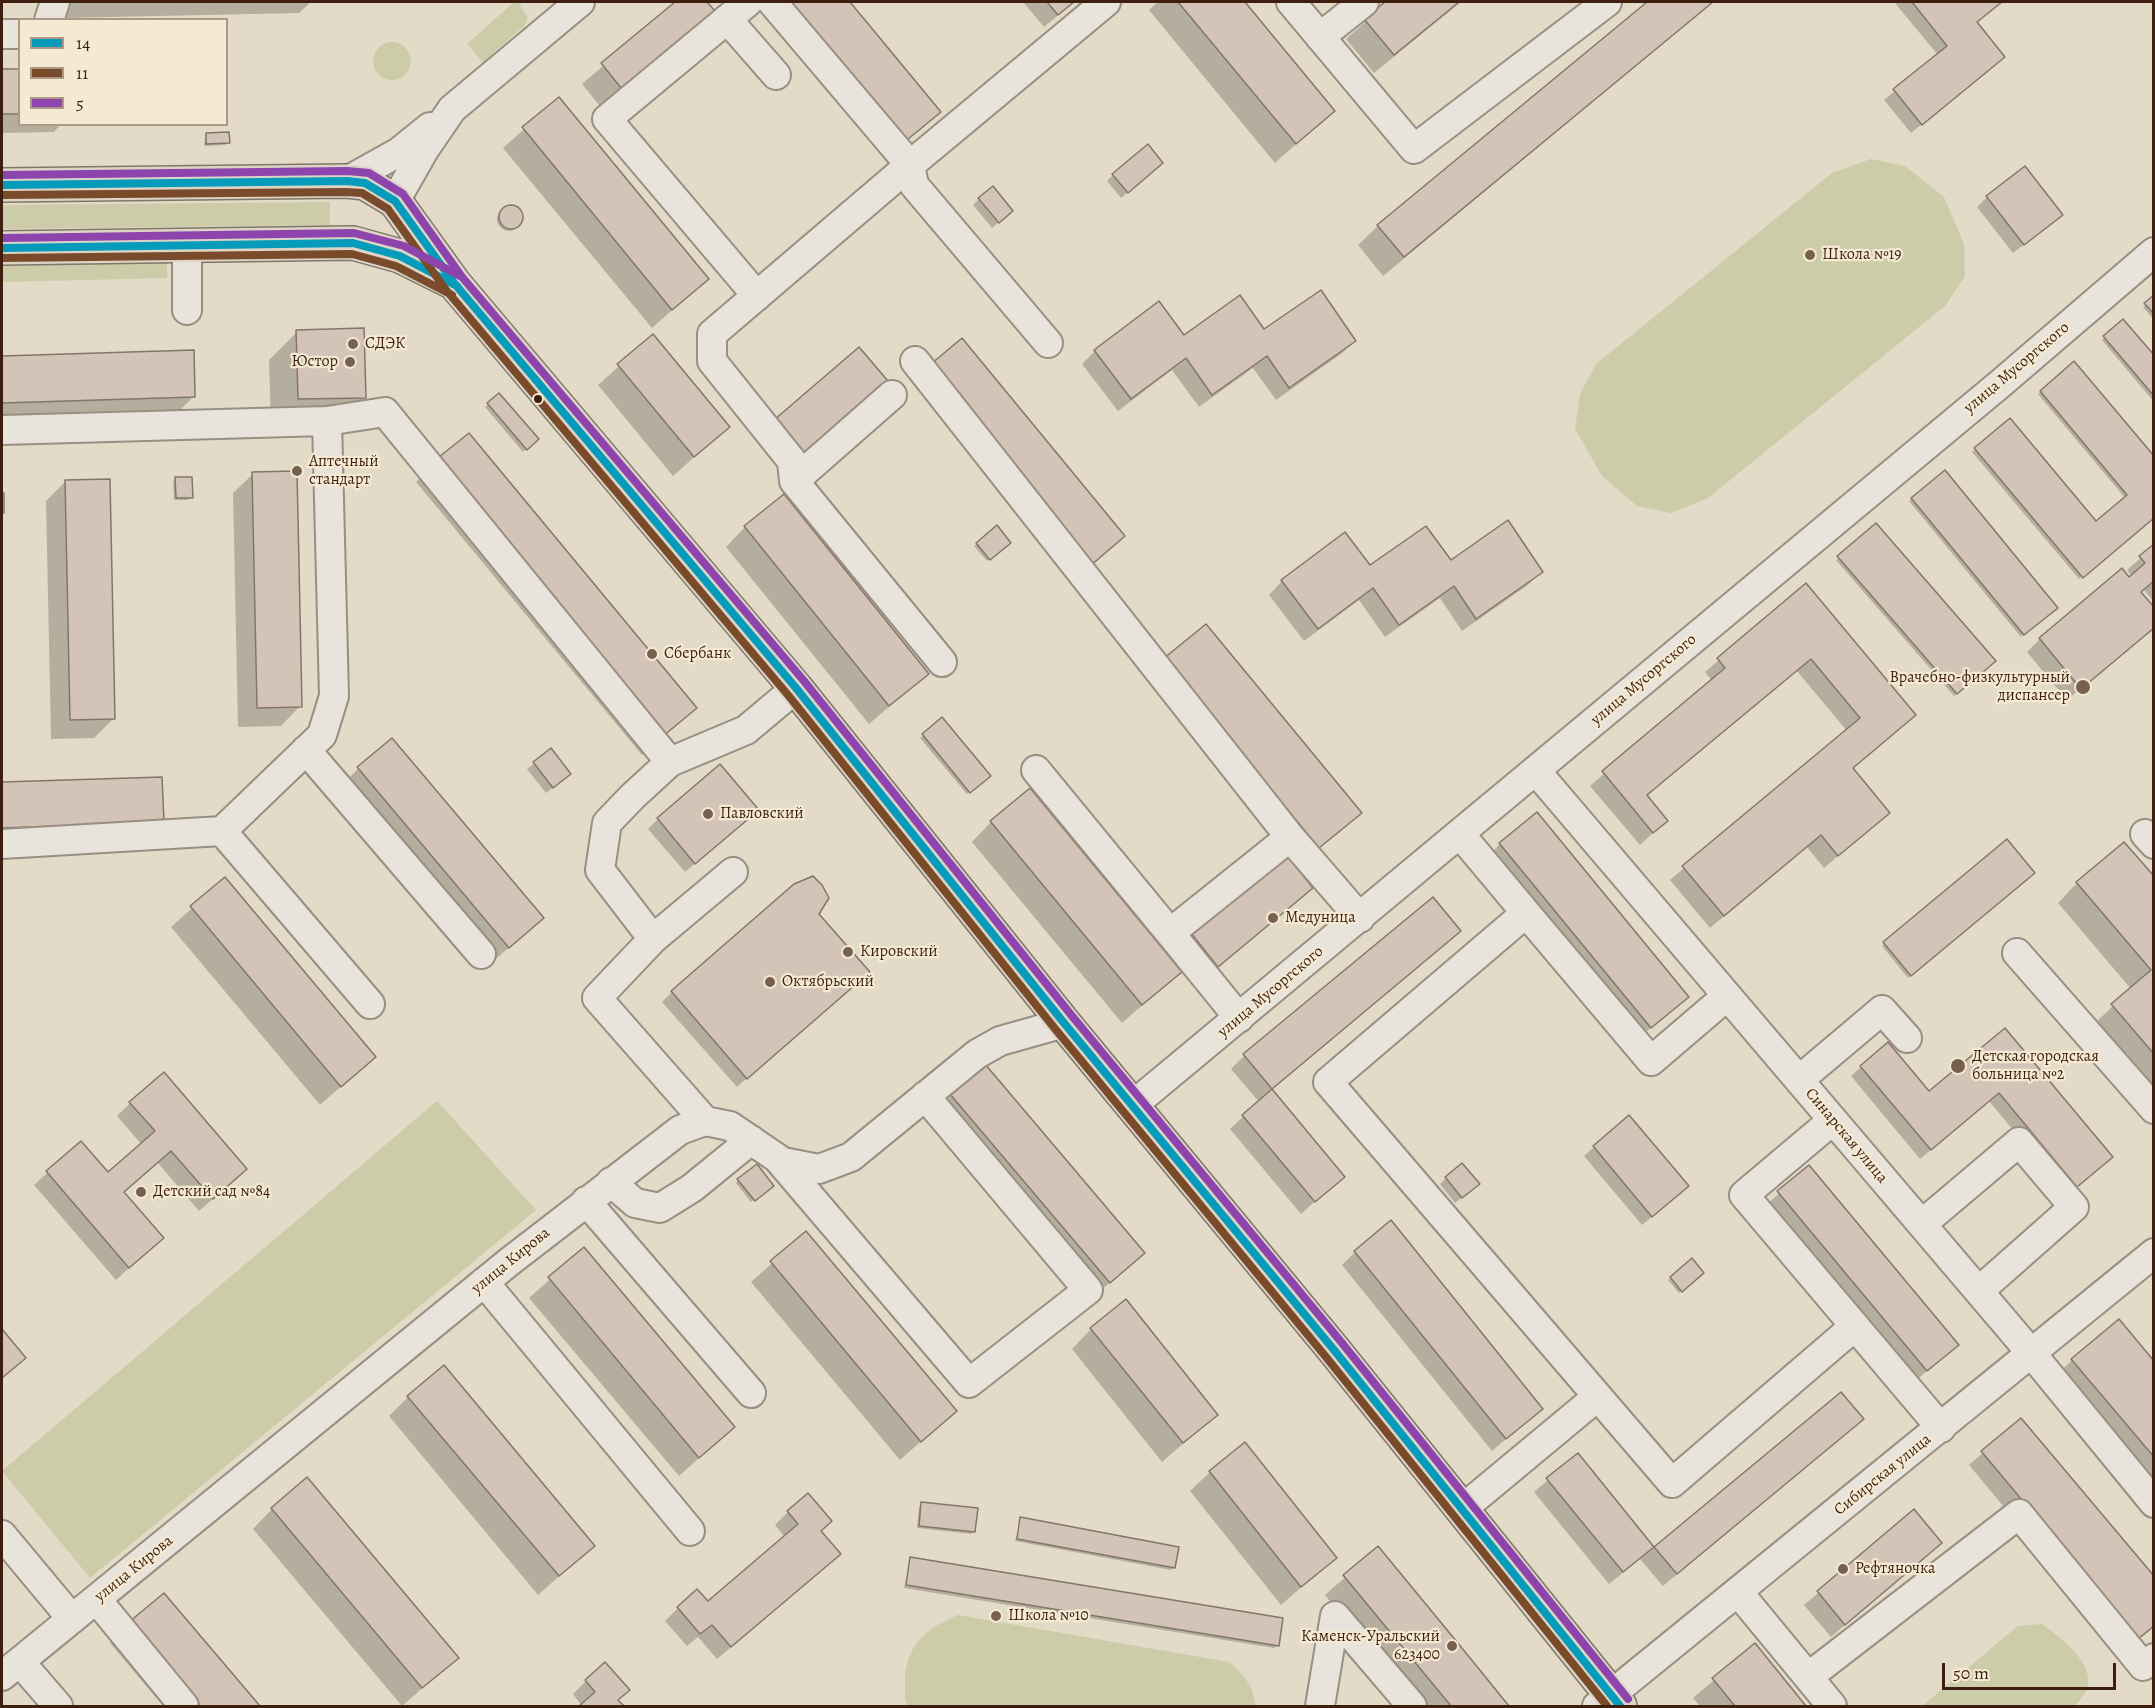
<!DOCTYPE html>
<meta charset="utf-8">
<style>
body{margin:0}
#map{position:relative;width:2155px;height:1708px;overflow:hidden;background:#e3dac7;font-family:Alegreya,serif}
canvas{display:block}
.frame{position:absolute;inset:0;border:3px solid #3e1e0f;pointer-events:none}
.legend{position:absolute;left:18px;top:18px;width:210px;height:108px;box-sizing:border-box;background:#f4ead3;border:2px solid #ab9885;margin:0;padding:8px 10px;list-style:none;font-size:18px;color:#3e1e0f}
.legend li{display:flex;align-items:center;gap:12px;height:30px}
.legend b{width:30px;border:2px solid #ab9885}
.scale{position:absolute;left:1942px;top:1663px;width:174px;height:27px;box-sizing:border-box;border:3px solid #3e1e0f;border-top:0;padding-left:8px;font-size:18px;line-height:21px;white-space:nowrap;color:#3e1e0f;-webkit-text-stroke:4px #f4ead3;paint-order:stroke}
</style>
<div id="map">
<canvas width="2155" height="1708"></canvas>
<div class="frame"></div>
<ul class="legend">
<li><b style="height:8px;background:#069bbb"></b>14</li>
<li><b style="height:8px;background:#7a4b2a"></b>11</li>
<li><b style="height:8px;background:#8e44ad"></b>5</li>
</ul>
<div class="scale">50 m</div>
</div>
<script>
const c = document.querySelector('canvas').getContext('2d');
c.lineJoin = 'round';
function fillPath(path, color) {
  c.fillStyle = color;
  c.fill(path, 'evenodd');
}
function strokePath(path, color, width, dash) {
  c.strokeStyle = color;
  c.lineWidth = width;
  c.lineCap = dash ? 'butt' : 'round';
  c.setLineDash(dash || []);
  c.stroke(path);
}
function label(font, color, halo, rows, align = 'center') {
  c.font = font + ' Alegreya,serif';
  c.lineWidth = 4.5;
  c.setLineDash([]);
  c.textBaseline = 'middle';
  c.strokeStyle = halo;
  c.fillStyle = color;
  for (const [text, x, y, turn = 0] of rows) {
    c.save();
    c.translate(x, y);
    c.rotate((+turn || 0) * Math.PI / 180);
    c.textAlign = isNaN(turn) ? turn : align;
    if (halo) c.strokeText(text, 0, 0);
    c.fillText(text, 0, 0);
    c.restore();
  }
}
const green = new Path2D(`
 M 514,2 L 518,2 L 528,18 L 525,25 L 483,62 L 467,44 Z
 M373 61a19 19 0 1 1 38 0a19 19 0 1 1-38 0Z
 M 1871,159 L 1905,166 L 1944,197 L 1964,244 L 1965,276 L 1945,306 L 1708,498 L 1671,513 L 1637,506 L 1602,476 L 1575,429 L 1580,394 L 1596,364 L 1832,173 Z
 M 330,202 L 330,225 L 2,229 L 2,205 Z
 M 167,256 L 167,278 L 2,282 L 2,260 Z
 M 437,1101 L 536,1210 L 90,1578 L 2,1471 Z
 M 958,1615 L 1229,1662 C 1244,1675 1254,1686 1255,1706 L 908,1706 C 904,1699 905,1692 905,1684 C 904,1647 926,1628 958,1615 Z
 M 2042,1624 C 2068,1643 2111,1676 2074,1706 L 1922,1706 L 2018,1626 Z`);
const shadow = new Path2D(`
 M 65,2 L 311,2 L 299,13 L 65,18 Z
 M 678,2 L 705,2 L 721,20 L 608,116 L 582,84 Z
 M 760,2 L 848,2 L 939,112 L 888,156 Z
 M 1023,2 L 1074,2 L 1044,27 Z
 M 1158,2 L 1243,2 L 1333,111 L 1275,163 L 1149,10 Z
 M 1388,2 L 1461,2 L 1374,73 L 1346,39 Z
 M 1649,2 L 1713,2 L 1383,276 L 1358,245 L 1378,226 Z
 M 1894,2 L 2002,2 L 1976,23 L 1993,66 L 1911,133 L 1884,100 L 1938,55 Z
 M 2,71 L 20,71 L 20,124 L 61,124 L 54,132 L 2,133 Z
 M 558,99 L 707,279 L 652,328 L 503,148 Z
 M 206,134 L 228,142 L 225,145 L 204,146 Z
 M 1155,169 L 1121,198 L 1107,181 L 1113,175 Z
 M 1987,197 L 2051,224 L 2013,253 L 1977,207 Z
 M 979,199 L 1005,217 L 992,228 L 973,205 Z
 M497 219a12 12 0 1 1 24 0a12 12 0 1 1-24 0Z
 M 2154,297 L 2154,320 L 2143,307 Z
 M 2123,321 L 2154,357 L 2154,402 L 2102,340 Z
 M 1263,331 L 1355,341 L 1341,354 L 1276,400 L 1253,368 L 1199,407 L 1172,370 L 1118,411 L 1082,364 L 1095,351 L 1183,337 Z
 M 297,332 L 365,397 L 336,425 L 271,427 L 269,360 Z
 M 653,336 L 728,427 L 673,476 L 598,385 Z
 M 192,351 L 194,396 L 174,416 L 2,421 L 2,357 Z
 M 2074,364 L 2154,517 L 2079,579 L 1972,452 L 2010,420 L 2096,523 L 2125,498 L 2038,394 Z
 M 926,370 L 1123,536 L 1075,579 L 913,383 Z
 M 498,395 L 537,439 L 523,452 L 485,407 Z
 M 768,427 L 782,472 L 755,440 Z
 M 435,463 L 695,708 L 642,755 L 416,482 Z
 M 253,474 L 300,706 L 281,726 L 238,727 L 233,493 Z
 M 176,479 L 191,497 L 188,500 L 174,500 L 173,481 Z
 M 66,481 L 114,718 L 94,738 L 51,739 L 46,501 Z
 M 1912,499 L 2053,610 L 2021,637 L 1909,501 Z
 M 1876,525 L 1994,661 L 1954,696 L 1836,560 Z
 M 745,527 L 927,674 L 869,724 L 726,547 Z
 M 977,544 L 1007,545 L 987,561 L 974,546 Z
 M 2154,546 L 2154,602 L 2144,590 L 2140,593 L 2149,632 L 2067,700 L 2027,652 L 2040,639 L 2132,576 L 2127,570 Z
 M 1450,562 L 1541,571 L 1528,585 L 1462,631 L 1440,598 L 1385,637 L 1359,600 L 1304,641 L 1269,595 L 1282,581 L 1370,567 Z
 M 1806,586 L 1914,715 L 1852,769 L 1888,813 L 1824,868 L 1807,847 L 1710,928 L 1670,880 L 1847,731 L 1797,671 L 1646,796 L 1666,821 L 1640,845 L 1590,786 L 1712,681 L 1705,672 Z
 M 1164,661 L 1360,812 L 1305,860 Z
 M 942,719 L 989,775 L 967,794 L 920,738 Z
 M 551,750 L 563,780 L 546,793 L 527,769 Z
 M 358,769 L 542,918 L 488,966 L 339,788 Z
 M 161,778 L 162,821 L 2,846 L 2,784 Z
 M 658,819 L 747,820 L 685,872 L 648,829 Z
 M 991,822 L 1180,972 L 1122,1023 L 972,842 Z
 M 2007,841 L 2031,875 L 1908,978 L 1882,946 Z
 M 1500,844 L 1687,996 L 1637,1040 L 1487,857 Z
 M 1285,856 L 1311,888 L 1205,979 L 1178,947 Z
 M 225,879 L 374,1057 L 320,1105 L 171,927 Z
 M 2154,879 L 2154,1097 L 2093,1025 L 2131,989 L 2058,903 L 2077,883 Z
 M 818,914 L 858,982 L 737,1087 L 662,1002 L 672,992 Z
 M 1459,931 L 1271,1090 L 1343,1176 L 1301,1214 L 1230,1129 L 1259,1102 L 1231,1069 L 1244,1056 Z
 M 2005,1030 L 2101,1166 L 2067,1195 L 1989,1101 L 1920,1159 L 1851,1076 L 1861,1067 L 1929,1093 Z
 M 985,1066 L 1143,1253 L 1089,1301 L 931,1114 Z
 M 130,1103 L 232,1182 L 199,1211 L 158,1163 L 123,1193 L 162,1238 L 116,1280 L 34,1185 L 80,1143 L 107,1174 L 142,1145 L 117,1116 Z
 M 1594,1147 L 1677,1196 L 1642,1225 L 1584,1156 Z
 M 1809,1167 L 1957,1345 L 1913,1383 L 1765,1206 Z
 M 1446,1178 L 1471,1190 L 1455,1203 L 1440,1184 Z
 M 738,1180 L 769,1188 L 751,1202 L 736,1183 Z
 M 806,1233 L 955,1411 L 900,1460 L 751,1282 Z
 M 584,1249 L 733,1427 L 679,1476 L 529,1298 Z
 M 1355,1252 L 1541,1409 L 1492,1451 L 1342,1265 Z
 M 1700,1275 L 1679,1293 L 1668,1280 L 1671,1278 Z
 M 1091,1329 L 1216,1415 L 1162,1462 L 1072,1349 Z
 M 2,1331 L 24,1358 L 2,1379 Z
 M 2072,1360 L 2154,1363 L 2154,1486 L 2059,1373 Z
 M 1841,1394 L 1862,1419 L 1663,1586 L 1640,1559 L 1609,1584 L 1534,1492 L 1578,1455 L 1654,1549 Z
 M 408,1397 L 593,1546 L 538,1595 L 389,1416 Z
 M 2021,1420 L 2154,1579 L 2154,1627 L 2124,1651 L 1969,1465 Z
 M 1210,1472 L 1335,1558 L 1281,1605 L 1190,1491 Z
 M 922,1504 L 974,1531 L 971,1534 L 917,1528 L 919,1507 Z
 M 272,1509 L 457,1658 L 402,1706 L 253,1529 Z
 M 788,1512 L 819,1531 L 825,1567 L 717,1659 L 698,1637 L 687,1646 L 665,1621 L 678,1608 L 708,1603 L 785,1537 L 775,1525 Z
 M 1914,1512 L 1940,1543 L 1831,1637 L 1804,1605 Z
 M 1021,1519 L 1174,1567 L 1171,1570 L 1015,1541 Z
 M 1378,1548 L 1507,1706 L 1415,1706 L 1325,1595 Z
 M 911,1559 L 1277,1646 L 1274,1648 L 904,1588 Z
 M 164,1595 L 258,1706 L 163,1706 L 110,1643 Z
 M 1755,1645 L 1804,1706 L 1700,1706 L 1693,1698 Z
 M 586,1681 L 617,1700 L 622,1706 L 582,1706 L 573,1694 Z`);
const building = new Path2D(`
 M 675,2 L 707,2 L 723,20 L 629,98 L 601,63 Z
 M 784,2 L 850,2 L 941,112 L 902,144 Z
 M 1047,2 L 1074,2 L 1058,15 Z
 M 1178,2 L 1245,2 L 1335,111 L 1296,144 Z
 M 1385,2 L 1459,2 L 1394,55 L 1364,19 Z
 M 1647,2 L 1713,2 L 1404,257 L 1377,225 Z
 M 1912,2 L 2002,2 L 1977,22 L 2005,57 L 1922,125 L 1893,89 L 1947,46 Z
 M 2,69 L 20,69 L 20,114 L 2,114 Z
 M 559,97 L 709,279 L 672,310 L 522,127 Z
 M 229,132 L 230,143 L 206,144 L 206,133 Z
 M 1148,144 L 1163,163 L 1128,193 L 1112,174 Z
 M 2025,166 L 2063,215 L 2024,245 L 1986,196 Z
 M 993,186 L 1013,211 L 999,223 L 978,198 Z
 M499 217a12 12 0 1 1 24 0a12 12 0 1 1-24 0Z
 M 1321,290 L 1356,341 L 1289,388 L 1267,356 L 1212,395 L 1186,358 L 1131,399 L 1094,350 L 1159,301 L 1184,335 L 1240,295 L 1264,329 Z
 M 2154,295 L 2154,314 L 2144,303 Z
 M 2123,319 L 2154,355 L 2154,396 L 2103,336 Z
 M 364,328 L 366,398 L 298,399 L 296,330 Z
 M 653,334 L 730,427 L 694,457 L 617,364 Z
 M 962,338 L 1125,536 L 1089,567 L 925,369 Z
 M 859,347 L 888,381 L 796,460 L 767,426 Z
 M 194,350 L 195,397 L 2,403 L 2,356 Z
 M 2074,361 L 2154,456 L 2154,518 L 2083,578 L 1974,448 L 2010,418 L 2096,521 L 2127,495 L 2040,391 Z
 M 499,393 L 539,439 L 527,450 L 487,403 Z
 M 469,433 L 697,708 L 662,737 L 434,461 Z
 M 1945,470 L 2058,608 L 2024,635 L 1911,498 Z
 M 297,471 L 302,707 L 257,708 L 252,472 Z
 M 175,477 L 192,477 L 193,498 L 176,498 Z
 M 110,479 L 115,719 L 70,720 L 65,480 Z
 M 2,493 L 4,493 L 4,513 L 2,513 Z
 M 784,494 L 929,674 L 889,706 L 744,526 Z
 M 1508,520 L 1543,572 L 1476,619 L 1454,586 L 1399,625 L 1373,588 L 1318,629 L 1281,580 L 1345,532 L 1370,565 L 1426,526 L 1451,560 Z
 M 1876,523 L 1996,661 L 1957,694 L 1837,556 Z
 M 997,525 L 1011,543 L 990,560 L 976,543 Z
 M 2154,544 L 2154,581 L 2141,592 L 2154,607 L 2154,628 L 2081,689 L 2039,638 L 2122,568 L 2129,577 L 2145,563 L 2139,556 Z
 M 1806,583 L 1916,715 L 1853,768 L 1890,813 L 1838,856 L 1821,835 L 1724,916 L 1682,866 L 1860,718 L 1811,659 L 1647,795 L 1668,821 L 1653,833 L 1602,771 L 1725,668 L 1717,658 Z
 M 1206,624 L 1362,813 L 1319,848 L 1163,659 Z
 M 942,717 L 991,776 L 970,793 L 922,734 Z
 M 392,738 L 544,918 L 509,948 L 357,767 Z
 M 551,748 L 571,774 L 553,788 L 533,762 Z
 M 720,764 L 759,810 L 695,864 L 657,818 Z
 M 162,777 L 164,822 L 2,828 L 2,782 Z
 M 1030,788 L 1182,972 L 1142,1005 L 990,821 Z
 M 1537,812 L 1689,997 L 1651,1028 L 1499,843 Z
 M 2007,839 L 2035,873 L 1911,976 L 1883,942 Z
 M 2124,842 L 2154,876 L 2154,1054 L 2111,1004 L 2151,970 L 2076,882 Z
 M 1286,854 L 1313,888 L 1218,967 L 1191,933 Z
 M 813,876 L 822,885 L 829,898 L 819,914 L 870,972 L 747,1079 L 671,991 L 794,884 Z
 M 225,877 L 376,1057 L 341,1087 L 190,906 Z
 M 1433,897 L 1461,931 L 1272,1089 L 1243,1054 Z
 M 2005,1028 L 2113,1157 L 2077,1187 L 1999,1093 L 1931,1150 L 1860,1066 L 1888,1042 L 1929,1091 Z
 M 985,1064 L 1145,1253 L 1110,1283 L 949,1093 Z
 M 164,1072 L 247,1169 L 213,1199 L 171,1151 L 124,1192 L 164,1238 L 129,1268 L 46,1171 L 81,1141 L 108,1172 L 155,1131 L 129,1102 Z
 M 1272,1089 L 1345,1177 L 1315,1202 L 1242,1115 Z
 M 1629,1115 L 1689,1186 L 1652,1217 L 1593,1146 Z
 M 1462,1163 L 1480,1184 L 1462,1198 L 1445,1177 Z
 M 757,1164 L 774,1186 L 755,1201 L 737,1179 Z
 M 1809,1165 L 1959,1345 L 1927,1371 L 1777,1191 Z
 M 1391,1220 L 1543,1409 L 1506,1439 L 1354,1251 Z
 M 806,1231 L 957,1411 L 921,1442 L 770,1261 Z
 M 584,1247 L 735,1427 L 699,1458 L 548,1277 Z
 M 1692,1258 L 1704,1273 L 1682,1292 L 1670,1277 Z
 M 1126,1299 L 1218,1415 L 1183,1443 L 1090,1328 Z
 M 2119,1319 L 2154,1361 L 2154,1457 L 2071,1359 Z
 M 2,1329 L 26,1358 L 2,1378 Z
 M 444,1365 L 595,1546 L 559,1576 L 407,1396 Z
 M 1841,1392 L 1864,1419 L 1677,1574 L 1654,1547 Z
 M 2021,1418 L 2154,1576 L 2154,1626 L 2138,1639 L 1981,1451 Z
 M 1245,1442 L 1337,1558 L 1301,1587 L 1209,1471 Z
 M 1578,1453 L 1654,1547 L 1623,1572 L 1546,1478 Z
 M 307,1477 L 459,1658 L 422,1688 L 271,1508 Z
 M 808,1493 L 832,1521 L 821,1531 L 841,1554 L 731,1647 L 712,1625 L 700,1634 L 677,1607 L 697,1589 L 708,1601 L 798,1524 L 787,1511 Z
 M 921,1502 L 978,1508 L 975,1532 L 919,1526 Z
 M 1914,1509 L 1942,1543 L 1845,1625 L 1817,1591 Z
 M 1020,1517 L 1179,1547 L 1175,1568 L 1017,1539 Z
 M 1378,1546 L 1457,1642 L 1509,1706 L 1451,1706 L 1343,1575 Z
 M 910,1557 L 1283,1618 L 1279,1646 L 906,1585 Z
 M 164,1593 L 260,1706 L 199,1706 L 129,1622 Z
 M 1755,1643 L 1806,1706 L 1735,1706 L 1712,1678 Z
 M 605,1662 L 630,1690 L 618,1700 L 624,1706 L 579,1706 L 595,1692 L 585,1680 Z`);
const minor = new Path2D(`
 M 748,2 L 607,119 L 757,296
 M 772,2 L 910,165 L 712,334 L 712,361 L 792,461 L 794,481 L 942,662
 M 1291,2 L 1414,149 L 1607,2
 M 727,19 L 776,75
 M 49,20 L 55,2
 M 2,34 L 20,34
 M 1320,37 L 1364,2
 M 347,181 L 399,152 L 430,127
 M 395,201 L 424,150 L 452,109 L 580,2
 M 187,245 L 187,310
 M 1048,343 L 914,185 L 910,165 L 1106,2
 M 915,361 L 1290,837 L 1360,918
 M 2,430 L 327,421 L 385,412 L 670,762
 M 794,481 L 892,395
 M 306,750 L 481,954
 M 1036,770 L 1170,933
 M 1536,771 L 2032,1354 L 2154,1503
 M 222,831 L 370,1004
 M 1460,834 L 1526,913
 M 2145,834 L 2154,844
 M 2,844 L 222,831 L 322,735 L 334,696 L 327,421
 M 653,939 L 733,872
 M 2017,953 L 2154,1109
 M 1727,996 L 1651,1061 L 1526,913 L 1328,1082 L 1672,1483 L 1855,1326
 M 1239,1018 L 1170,933 L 1290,837
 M 1799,1080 L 1882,1010 L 1907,1038
 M 1133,1105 L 2000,384 L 2154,252
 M 1833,1120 L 1744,1195 L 1941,1428
 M 705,1121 L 597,998 L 653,939 L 600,870 L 607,823 L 633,796 L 670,762 L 746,730 L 796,688
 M 778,1159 L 969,1383 L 1088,1290 L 925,1096
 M 611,1182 L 635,1203 L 660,1208 L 692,1188 L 751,1140
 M 586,1201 L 751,1393
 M 1922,1224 L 2019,1142 L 2074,1207 L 1979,1291
 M 484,1282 L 690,1531
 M 1461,1510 L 1597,1397
 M 2,1535 L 72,1619
 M 1738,1592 L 1832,1706
 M 97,1600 L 184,1706
 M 20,1662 L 58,1706
 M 2,1676 L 509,1262 L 680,1130 L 705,1121 L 730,1126 L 783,1162 L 819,1169 L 851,1157 L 977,1054 L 1000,1041 L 1064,1023
 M 1808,1677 L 2019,1514 L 2143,1666 L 2154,1658
 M 1320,1706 L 1335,1616 L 1412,1706
 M 1597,1706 L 2154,1253`);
const major = new Path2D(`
 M 2,185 L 347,181 L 365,183 L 395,201 L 454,283 L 796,688 L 1064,1023 L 1334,1350 L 1620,1706
 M 2,248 L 353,243 L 400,256 L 450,281`);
const bus1 = new Path2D(`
 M 2,185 L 347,181 L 365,183 L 395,201 L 454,283 L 796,688 L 1064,1023 L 1334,1350 L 1620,1706
 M 2,248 L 353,243 L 400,256 L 457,286`);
const bus2 = new Path2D(`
 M 2,195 L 346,192 L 362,193 L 388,209 L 446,290 L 788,695 L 1056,1030 L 1326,1357 L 1607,1706
 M 2,258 L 352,254 L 396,266 L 452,295`);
const bus3 = new Path2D(`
 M 2,175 L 347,171 L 369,173 L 403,194 L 462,277 L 804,681 L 1072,1016 L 1342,1343 L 1628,1699
 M 2,238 L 354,233 L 404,246 L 462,277`);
const markers = [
 [1810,255,6,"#78604f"],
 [353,344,6,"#78604f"],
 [350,362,6,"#78604f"],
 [538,399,5,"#3e1e0f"],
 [297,471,6,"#78604f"],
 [652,654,6,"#78604f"],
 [2083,687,8,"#78604f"],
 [708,814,6,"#78604f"],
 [1273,918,6,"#78604f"],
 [848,952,6,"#78604f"],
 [770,982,6,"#78604f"],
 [1958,1066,8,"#78604f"],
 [141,1192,6,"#78604f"],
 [1843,1569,6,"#78604f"],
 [996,1616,6,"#78604f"],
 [1452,1646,6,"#78604f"]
];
const poiNames = [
 ["Школа №19",1822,255],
 ["СДЭК",365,344],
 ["Юстор",338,362,"right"],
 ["Аптечный",309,462],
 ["стандарт",309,480],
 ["Сбербанк",664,654],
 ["Врачебно-физкультурный",2070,678,"right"],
 ["диспансер",2070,696,"right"],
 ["Павловский",720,814],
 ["Медуница",1285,918],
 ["Кировский",860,952],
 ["Октябрьский",782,982],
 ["Детская городская",1972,1057],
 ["больница №2",1972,1075],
 ["Детский сад №84",153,1192],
 ["Рефтяночка",1855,1569],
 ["Школа №10",1008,1616],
 ["Каменск-Уральский",1440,1637,"right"],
 ["623400",1440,1655,"right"]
];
const streetNames = [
 ["улица Мусоргского",2017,368,-40],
 ["улица Мусоргского",1644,680,-40],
 ["улица Мусоргского",1271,992,-40],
 ["Синарская улица",1846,1136,50],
 ["улица Кирова",511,1261,-39],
 ["Сибирская улица",1883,1475,-39],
 ["улица Кирова",134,1569,-39]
];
fillPath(green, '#cdcca8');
fillPath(shadow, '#0003');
fillPath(building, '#d4c4b7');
strokePath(building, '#80766a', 1.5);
strokePath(minor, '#988f82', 32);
strokePath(major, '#80766a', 36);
strokePath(minor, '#e8e4db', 28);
strokePath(major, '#dcd4c5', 33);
strokePath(bus1, '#069bbb', 8);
strokePath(bus2, '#7a4b2a', 8);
strokePath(bus3, '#8e44ad', 8);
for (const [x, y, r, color] of markers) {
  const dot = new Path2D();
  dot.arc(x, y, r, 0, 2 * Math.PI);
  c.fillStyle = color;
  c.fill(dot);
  strokePath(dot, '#f4ead3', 2);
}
label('16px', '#3e1e0f', '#f4ead3', poiNames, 'left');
label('16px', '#3e1e0f', '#f4ead3', streetNames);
</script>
